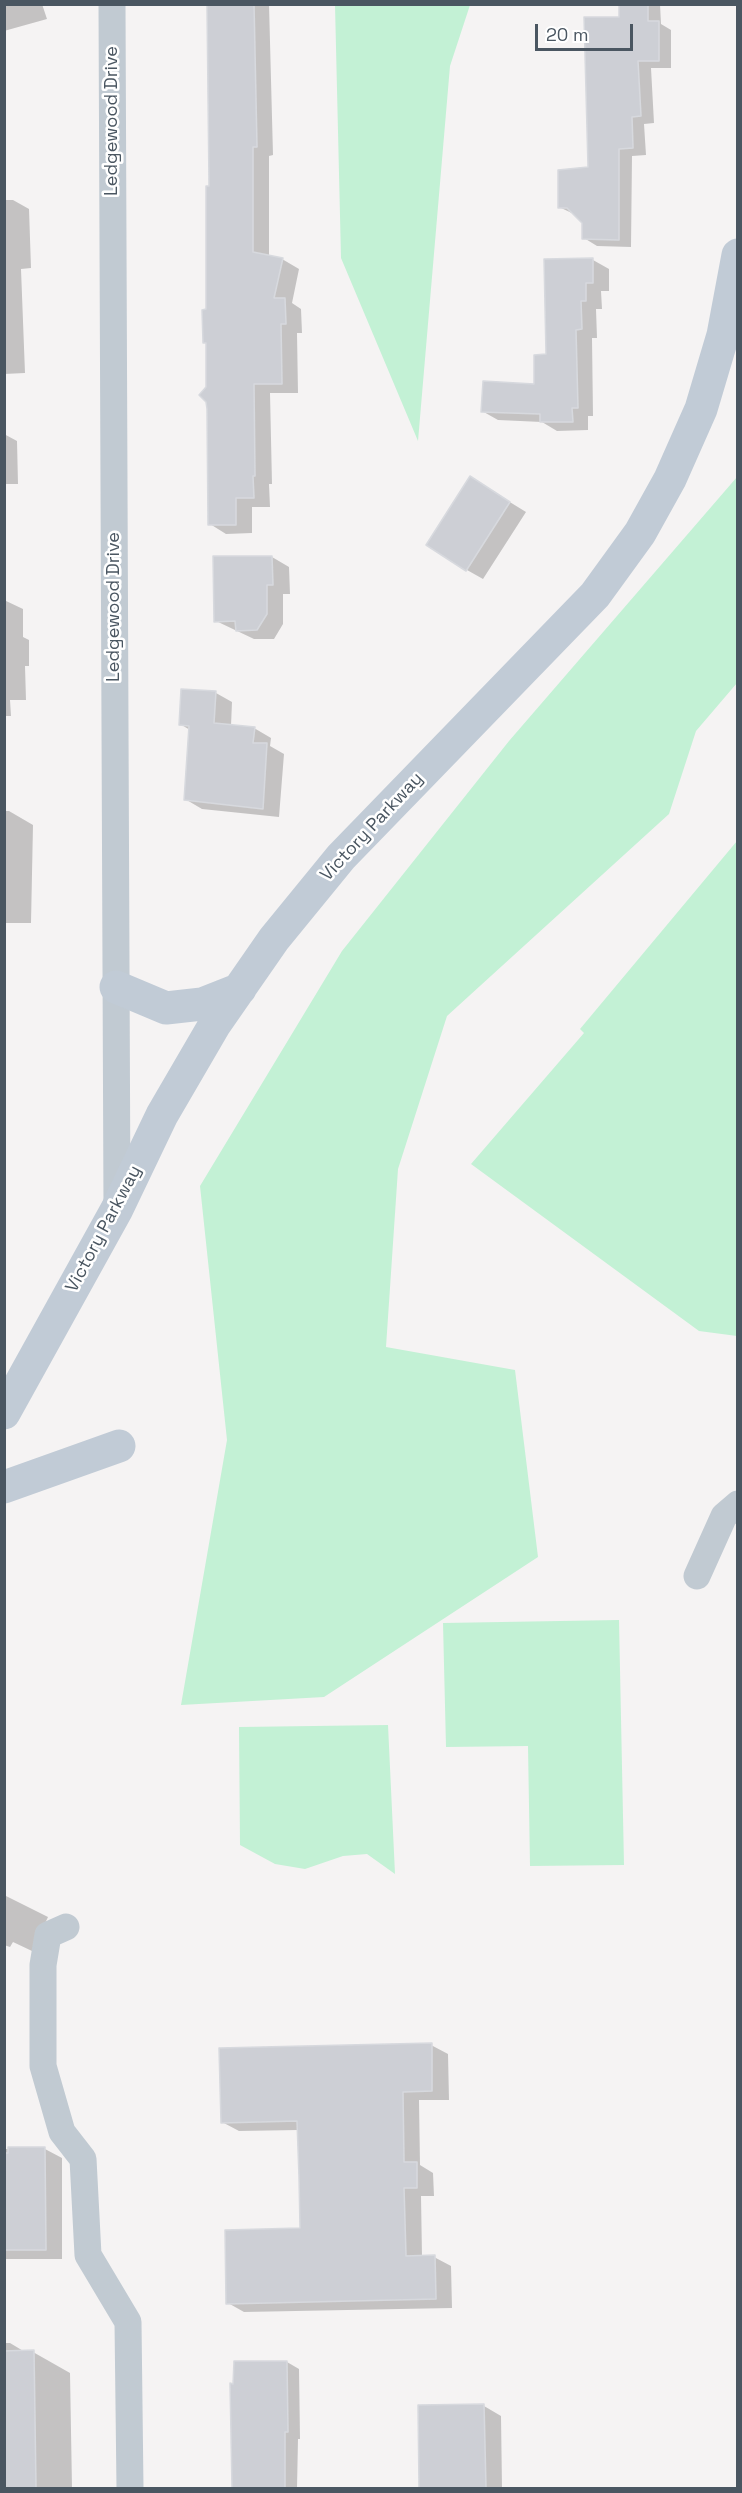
<!DOCTYPE html>
<style>
body{margin:0}
#map{position:relative;width:742px;height:2493px;overflow:hidden;background:#f5f3f3;font-family:"Space Grotesk",sans-serif}
canvas{display:block}
.frame{position:absolute;inset:0;border:6px solid #4a5661;pointer-events:none}
.scale{position:absolute;left:535px;top:24px;width:98px;height:27px;box-sizing:border-box;border:3px solid #4a5661;border-top:0;padding-left:8px;font-size:18px;line-height:21px;white-space:nowrap;color:#4a5661;-webkit-text-stroke:4px #fff;paint-order:stroke}
</style>
<div id="map">
<canvas width="742" height="2493"></canvas>
<div class="frame"></div>
<div class="scale">20 m</div>
</div>
<script>
const c = document.querySelector('canvas').getContext('2d');
c.lineJoin = 'round';
function fillPath(path, color) {
  c.fillStyle = color;
  c.fill(path, 'evenodd');
}
function strokePath(path, color, width, dash) {
  c.strokeStyle = color;
  c.lineWidth = width;
  c.lineCap = dash ? 'butt' : 'round';
  c.setLineDash(dash || []);
  c.stroke(path);
}
function label(font, color, halo, rows, align = 'center') {
  c.font = font + ' "Space Grotesk",sans-serif';
  c.lineWidth = 5;
  c.setLineDash([]);
  c.textBaseline = 'middle';
  c.strokeStyle = halo;
  c.fillStyle = color;
  for (const [text, x, y, turn = 0] of rows) {
    c.save();
    c.translate(x, y);
    c.rotate((+turn || 0) * Math.PI / 180);
    c.textAlign = isNaN(turn) ? turn : align;
    if (halo) c.strokeText(text, 0, 0);
    c.fillText(text, 0, 0);
    c.restore();
  }
}
const green = new Path2D(`
 M 335,5 L 470,5 L 450,66 L 418,441 L 341,258 Z
 M 737,477 L 737,683 L 696,731 L 669,814 L 447,1016 L 398,1169 L 386,1347 L 515,1370 L 538,1557 L 324,1697 L 181,1705 L 227,1440 L 200,1186 L 342,951 L 509,741 Z
 M 737,841 L 737,1336 L 699,1331 L 471,1164 L 584,1033 L 580,1029 Z
 M 619,1620 L 624,1865 L 530,1866 L 528,1746 L 446,1747 L 443,1623 Z
 M 388,1725 L 395,1874 L 367,1854 L 343,1856 L 305,1869 L 275,1864 L 240,1845 L 239,1727 Z`);
const shadow = new Path2D(`
 M 4,4 L 42,4 L 47,19 L 4,31 Z
 M 207,4 L 269,4 L 273,155 L 269,156 L 269,257 L 282,259 L 299,269 L 292,303 L 301,309 L 302,333 L 297,333 L 298,393 L 270,393 L 272,484 L 269,484 L 270,507 L 252,507 L 252,533 L 226,534 L 210,524 L 207,311 L 211,187 Z
 M 620,4 L 660,4 L 661,24 L 671,30 L 671,68 L 651,68 L 654,123 L 644,124 L 646,155 L 632,156 L 631,247 L 597,246 L 584,238 L 584,222 L 576,215 L 559,207 L 590,169 L 620,18 Z
 M 4,200 L 13,200 L 29,209 L 31,268 L 21,269 L 25,373 L 4,374 Z
 M 593,260 L 609,269 L 609,291 L 601,291 L 602,309 L 596,309 L 597,338 L 592,338 L 593,416 L 588,416 L 588,430 L 557,431 L 542,422 L 498,420 L 482,411 L 536,386 L 547,356 Z
 M 4,434 L 17,441 L 18,484 L 4,484 Z
 M 487,488 L 526,512 L 483,579 L 467,570 Z
 M 272,557 L 289,567 L 290,594 L 283,594 L 283,624 L 274,639 L 254,639 L 216,621 L 215,558 Z
 M 4,600 L 23,609 L 23,637 L 29,640 L 29,666 L 25,666 L 26,700 L 10,700 L 11,716 L 4,716 Z
 M 216,693 L 232,702 L 231,726 L 254,728 L 271,738 L 270,746 L 284,754 L 279,817 L 202,809 L 185,799 L 190,730 L 180,724 Z
 M 4,811 L 9,811 L 33,825 L 31,923 L 4,923 Z
 M 4,1895 L 48,1917 L 32,1951 L 13,1942 L 10,1947 L 4,1945 Z
 M 431,2045 L 448,2054 L 449,2100 L 419,2100 L 420,2165 L 433,2173 L 434,2196 L 421,2196 L 422,2257 L 434,2257 L 451,2266 L 452,2308 L 244,2312 L 228,2303 L 301,2230 L 299,2130 L 239,2131 L 222,2122 Z
 M 4,2149 L 45,2149 L 62,2158 L 62,2259 L 4,2259 Z
 M 4,2343 L 10,2343 L 25,2352 L 33,2352 L 70,2373 L 72,2488 L 4,2488 Z
 M 287,2362 L 299,2369 L 300,2439 L 298,2439 L 297,2488 L 234,2488 L 232,2385 Z
 M 484,2406 L 501,2416 L 502,2488 L 421,2488 L 419,2407 Z`);
const building = new Path2D(`
 M 254,4 L 257,147 L 253,147 L 253,252 L 283,258 L 274,298 L 285,298 L 286,324 L 281,324 L 282,384 L 254,384 L 255,476 L 253,476 L 254,498 L 236,498 L 236,525 L 208,525 L 207,409 L 206,402 L 199,395 L 206,387 L 206,343 L 203,343 L 202,310 L 206,309 L 206,186 L 209,186 L 207,5 Z
 M 619,4 L 648,4 L 648,21 L 659,21 L 659,61 L 638,61 L 641,116 L 632,117 L 633,148 L 619,149 L 619,240 L 582,239 L 582,223 L 567,208 L 558,208 L 558,170 L 588,167 L 584,17 L 619,17 Z
 M 593,258 L 593,283 L 586,283 L 586,301 L 581,301 L 582,329 L 576,330 L 578,408 L 572,408 L 573,422 L 540,422 L 540,414 L 481,412 L 483,381 L 534,384 L 534,355 L 546,354 L 544,259 Z
 M 470,476 L 510,502 L 466,571 L 426,545 Z
 M 213,556 L 272,556 L 273,585 L 267,585 L 267,614 L 257,630 L 236,631 L 235,621 L 214,622 Z
 M 181,689 L 216,691 L 214,723 L 255,727 L 253,743 L 267,743 L 263,809 L 184,800 L 189,726 L 179,725 Z
 M 432,2043 L 432,2091 L 403,2092 L 404,2162 L 417,2162 L 417,2188 L 404,2188 L 406,2256 L 435,2255 L 436,2299 L 226,2304 L 225,2230 L 300,2228 L 299,2177 L 297,2121 L 221,2123 L 219,2048 Z
 M 8,2147 L 45,2147 L 46,2250 L 4,2250 L 4,2153 L 8,2153 Z
 M 34,2350 L 36,2488 L 4,2488 L 4,2351 Z
 M 234,2361 L 287,2361 L 288,2432 L 285,2432 L 285,2488 L 232,2488 L 230,2383 L 233,2384 Z
 M 484,2404 L 486,2488 L 419,2488 L 418,2405 Z`);
const street = new Path2D(`
 M 112,4 L 117,1208
 M 697,1576 L 724,1516 L 738,1504
 M 66,1927 L 48,1935 L 43,1965 L 43,2066 L 62,2132 L 83,2159 L 88,2255 L 128,2322 L 130,2488`);
const secondary = new Path2D(`
 M 116,987 L 166,1008 L 202,1004 L 240,989
 M 4,1413 L 117,1209 L 162,1115 L 215,1024 L 274,939 L 341,857 L 595,595 L 640,533 L 670,479 L 701,409 L 723,335 L 738,255
 M 4,1487 L 119,1446`);
const streetNames = [
 ["Ledgewood Drive",112,121,-90],
 ["Ledgewood Drive",114,607,-90],
 ["Victory Parkway",372,827,-47],
 ["Victory Parkway",104,1229,-62]
];
fillPath(green, '#c3f1d5');
fillPath(shadow, '#0003');
fillPath(building, '#cdcfd5');
strokePath(building, '#d7d9de', 1.5);
strokePath(street, '#c1cad2', 27);
strokePath(secondary, '#c1cbd6', 33);
label('18px', '#4a5661', '#fff', streetNames);
</script>
